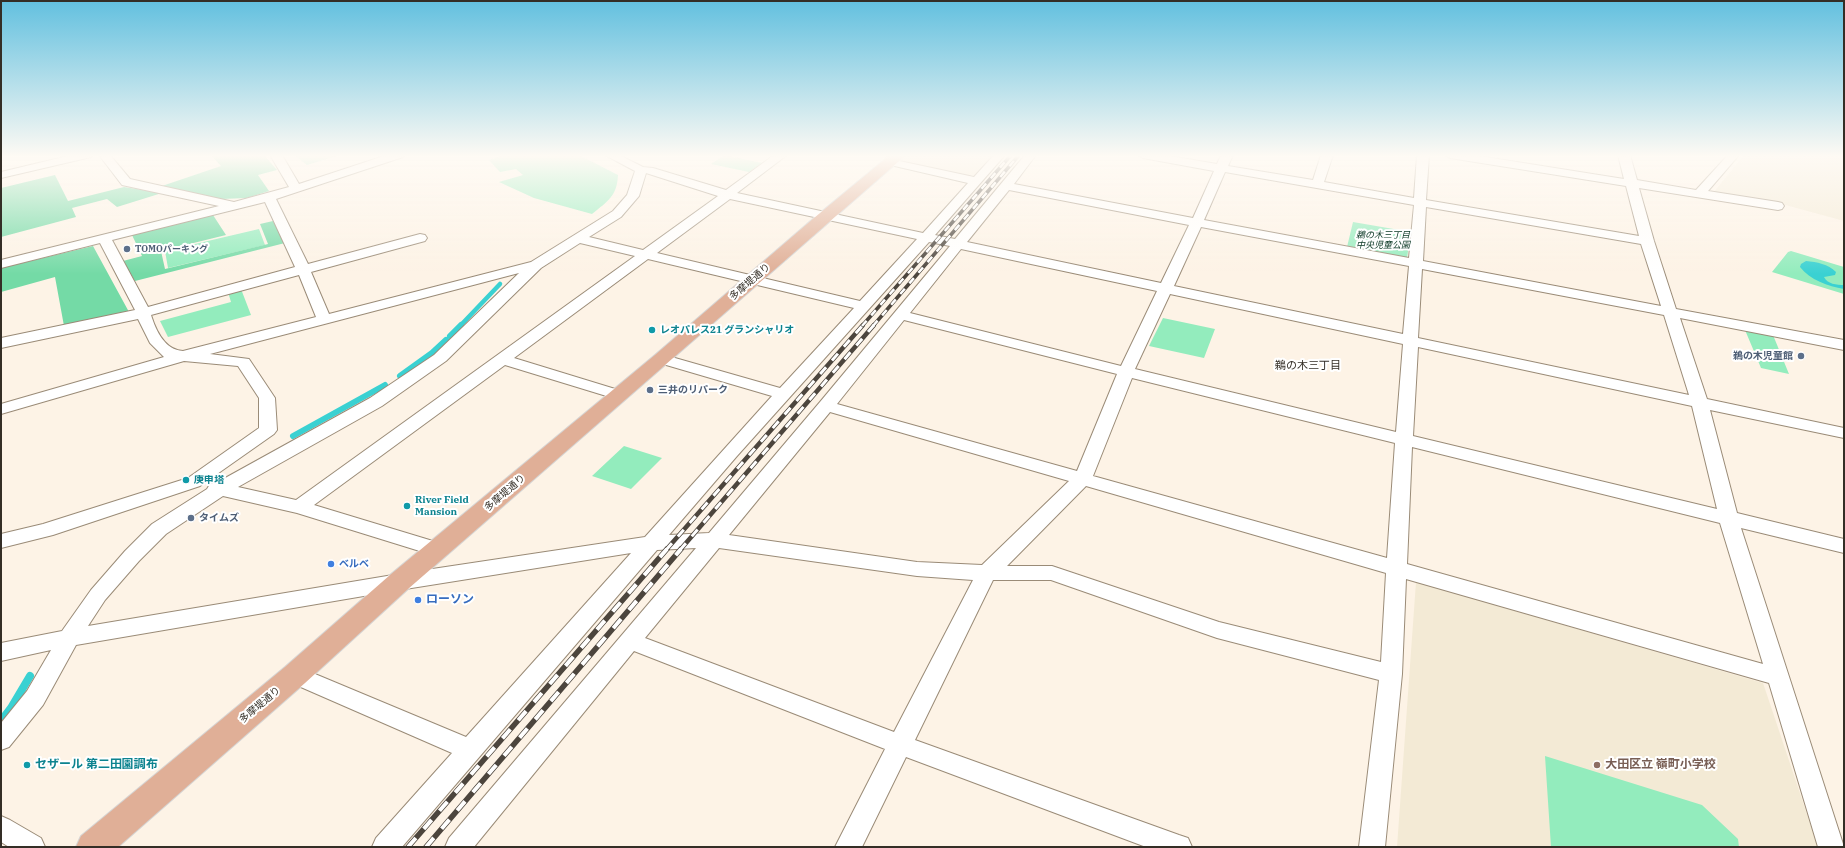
<!DOCTYPE html>
<meta charset="utf-8">
<style>
body{margin:0}
#map{position:relative;width:1845px;height:848px;overflow:hidden;background:#fdf3e6;font-family:"IBM Plex Serif",serif}
canvas{display:block}
.frame{position:absolute;inset:0;border:2px solid #342e26;pointer-events:none}
</style>
<div id="map">
<canvas width="1845" height="848"></canvas>
<div class="frame"></div>
</div>
<script>
const c = document.querySelector('canvas').getContext('2d');
c.lineJoin = 'round';
function fillPath(path, color) {
  c.fillStyle = color;
  c.fill(path, 'evenodd');
}
function strokePath(path, color, width, dash) {
  c.strokeStyle = color;
  c.lineWidth = width;
  c.lineCap = dash ? 'butt' : 'round';
  c.setLineDash(dash || []);
  c.stroke(path);
}
function label(font, color, halo, rows, align = 'center') {
  c.font = font + ' "IBM Plex Serif","Noto Sans JP",serif';
  c.lineWidth = 4;
  c.setLineDash([]);
  c.textBaseline = 'middle';
  c.strokeStyle = halo;
  c.fillStyle = color;
  for (const [text, x, y, turn = 0] of rows) {
    c.save();
    c.translate(x, y);
    c.rotate((+turn || 0) * Math.PI / 180);
    c.textAlign = isNaN(turn) ? turn : align;
    if (halo) c.strokeText(text, 0, 0);
    c.fillText(text, 0, 0);
    c.restore();
  }
}
const education = new Path2D(`
 M 906,155 L 985,155 L 993,157 L 977,175 L 964,175 L 899,162 Z
 M 1744,155 L 1844,155 L 1844,221 L 1778,203 L 1713,193 Z
 M 1416,582 L 1763,683 L 1818,847 L 1397,847 Z`);
const green = new Path2D(`
 M 294,155 L 340,155 L 307,165 Z
 M 504,155 L 579,155 L 618,175 C 617,196 608,201 592,214 L 534,198 L 499,182 L 523,175 L 516,169 L 500,172 L 489,160 Z
 M 724,155 L 762,163 L 749,172 L 711,164 Z
 M 1353,222 L 1411,232 L 1407,258 L 1347,247 Z
 M 259,229 L 265,245 L 168,268 L 165,251 Z
 M 1791,251 L 1844,267 L 1844,294 L 1772,272 L 1788,252 Z
 M 241,289 L 251,315 L 168,337 L 160,321 L 231,302 L 228,292 Z
 M 1163,318 L 1215,329 L 1204,358 L 1149,346 Z
 M 1745,330 L 1773,335 L 1789,374 L 1761,368 Z
 M 624,446 L 662,458 L 631,489 L 592,476 Z
 M 1545,756 L 1702,805 L 1738,839 L 1739,847 L 1551,847 Z`);
const forest = new Path2D(`
 M 211,155 L 264,155 L 277,170 L 258,175 L 269,191 L 247,198 L 221,199 L 159,187 L 221,166 Z
 M 55,175 L 68,201 L 124,187 L 162,193 L 117,207 L 107,199 L 72,208 L 76,217 L 1,237 L 1,188 Z
 M 213,215 L 226,235 L 161,251 L 165,269 L 268,244 L 260,224 L 273,221 L 285,243 L 135,281 L 123,261 L 142,256 L 132,235 Z
 M 93,246 L 129,312 L 64,326 L 55,277 L 1,292 L 1,268 Z`);
const water = new Path2D(`
 M 1806,261 C 1817,262 1828,264 1836,272 L 1835,275 L 1824,277 C 1827,284 1837,285 1844,285 L 1844,289 C 1828,286 1810,280 1800,267 L 1801,264 Z`);
const streamFar2 = new Path2D(`
 M 460,326 L 500,284`);
const streamFar1 = new Path2D(`
 M 450,336 L 461,325
 M 400,376 L 432,353 L 446,340
 M 293,436 L 385,385`);
const stream = new Path2D(`
 M 1,721 L 11,708 L 30,676`);
const street = new Path2D(`
 M 72,155 L 92,155 L 91,157 L 1,178 L 1,172 Z
 M 99,155 L 110,155 L 130,179 L 234,202 L 289,187 L 270,155 L 282,155 L 299,184 L 387,155 L 404,155 L 403,157 L 276,199 L 308,264 L 420,234 L 425,235 L 427,238 L 425,241 L 311,272 L 329,314 L 531,262 L 613,211 L 627,195 L 635,171 L 605,155 L 619,155 L 643,167 L 653,168 L 726,190 L 774,155 L 787,155 L 737,193 L 923,233 L 968,183 L 886,164 L 884,162 L 886,160 L 890,159 L 974,177 L 994,155 L 1005,155 L 935,235 L 955,239 L 1025,155 L 1036,155 L 1014,184 L 1193,218 L 1214,171 L 1143,158 L 1138,155 L 1164,155 L 1217,164 L 1221,155 L 1233,155 L 1228,166 L 1313,180 L 1321,155 L 1333,155 L 1324,182 L 1414,198 L 1417,155 L 1429,155 L 1426,200 L 1639,236 L 1626,186 L 1450,158 L 1445,155 L 1473,155 L 1624,179 L 1618,155 L 1630,155 L 1637,180 L 1696,190 L 1728,155 L 1739,155 L 1708,191 L 1778,202 L 1782,203 L 1784,206 L 1782,209 L 1778,210 L 1639,188 L 1654,241 L 1676,309 L 1844,340 L 1844,350 L 1680,318 L 1707,399 L 1844,428 L 1844,438 L 1710,410 L 1737,513 L 1844,539 L 1844,553 L 1741,528 L 1844,847 L 1818,847 L 1769,683 L 1406,579 L 1402,674 L 1385,847 L 1359,847 L 1379,680 L 1217,638 L 1051,580 L 993,580 L 915,740 L 1179,835 L 1188,838 L 1192,847 L 1146,847 L 906,757 L 862,847 L 835,847 L 885,749 L 634,651 L 474,847 L 445,847 L 449,838 L 696,548 L 657,550 L 402,847 L 372,847 L 376,838 L 452,753 L 287,681 L 284,675 L 287,669 L 295,666 L 303,669 L 466,737 L 631,553 L 399,590 L 76,645 L 43,705 L 9,747 L 1,750 L 1,723 L 27,691 L 51,650 L 1,661 L 1,643 L 62,631 L 91,590 L 125,551 L 152,524 L 207,489 L 210,484 L 218,482 L 370,398 L 434,355 L 519,273 L 210,354 L 249,359 L 275,398 L 277,430 L 274,434 L 200,486 L 53,535 L 1,548 L 1,534 L 43,524 L 188,478 L 259,428 L 259,398 L 238,366 L 184,361 L 1,414 L 1,404 L 164,357 L 150,343 L 138,319 L 1,348 L 1,338 L 135,310 L 100,243 L 1,268 L 1,260 L 219,206 L 122,185 ZM 1225,172 L 1414,205 L 1409,258 L 1204,220 ZM 646,173 L 718,196 L 643,250 L 589,237 L 621,217 L 639,196 ZM 1009,190 L 1189,225 L 1161,283 L 967,242 ZM 730,199 L 917,239 L 860,301 L 657,253 ZM 265,202 L 295,267 L 148,307 L 112,240 ZM 1426,207 L 1641,244 L 1661,306 L 1423,261 ZM 1201,227 L 1409,266 L 1403,334 L 1174,286 ZM 929,242 L 950,246 L 820,402 L 709,533 L 669,535 L 737,456 ZM 580,243 L 635,256 L 296,500 L 238,487 L 382,406 L 446,361 L 541,268 ZM 961,249 L 1157,291 L 1121,366 L 910,313 ZM 648,259 L 854,308 L 780,388 L 668,356 L 662,354 L 656,356 L 654,359 L 656,362 L 772,396 L 645,537 L 399,574 L 88,626 L 105,600 L 139,561 L 166,534 L 223,496 L 297,513 L 439,557 L 446,555 L 449,550 L 446,545 L 314,505 L 505,365 L 613,398 L 619,400 L 625,398 L 627,395 L 625,392 L 514,358 ZM 1422,269 L 1664,315 L 1689,395 L 1418,338 ZM 299,275 L 316,317 L 183,351 C 165,350 156,331 151,315 ZM 1170,294 L 1403,344 L 1396,432 L 1135,369 ZM 904,320 L 1117,374 L 1077,471 L 837,404 ZM 1418,347 L 1692,406 L 1717,509 L 1413,436 ZM 1132,378 L 1395,443 L 1387,558 L 1093,476 ZM 830,412 L 1069,481 L 982,565 L 917,562 L 729,535 ZM 1412,447 L 1720,523 L 1763,664 L 1407,564 ZM 1086,486 L 1386,573 L 1381,662 L 1219,622 L 1052,566 L 1007,566 ZM 719,548 L 917,576 L 973,580 L 894,732 L 645,638 Z
 M 1,816 L 10,820 L 41,838 L 45,847 L 9,847 L 1,842 Z`);
const primary = new Path2D(`
 M 890,155 L 906,155 L 408,589 L 305,683 L 118,847 L 76,847 L 81,836 L 285,667 L 390,575 L 655,355 L 814,218 Z`);
const railFar2 = new Path2D(`
 M 862,326 L 1011,155
 M 873,326 L 1019,155`);
const railFar1 = new Path2D(`
 M 666,550 L 863,325
 M 680,550 L 874,325`);
const rail = new Path2D(`
 M 408,847 L 667,549
 M 426,847 L 681,549`);
const markers = [
 [127,249,4,"#5c6f8a"],
 [652,330,4,"#0f9aa8"],
 [1801,356,4,"#5c6f8a"],
 [650,390,4,"#5c6f8a"],
 [186,480,4,"#0f9aa8"],
 [407,506,4,"#0f9aa8"],
 [191,518,4,"#5c6f8a"],
 [331,564,4,"#3f7fe0"],
 [418,600,4,"#3f7fe0"],
 [27,765,4,"#0f9aa8"],
 [1597,765,4,"#8d6e63"]
];
const farParknames = [
 ["鵜の木三丁目",1383,235],
 ["中央児童公園",1383,245]
];
const farServicenames = [
 ["TOMOパーキング",135,249]
];
const streetNames = [
 ["多摩堤通り",750,282,-41],
 ["多摩堤通り",505,493,-41],
 ["多摩堤通り",260,705,-40]
];
const cultureNames = [
 ["レオパレス21 グランシャリオ",660,330],
 ["庚申塔",194,480],
 ["River Field",415,500],
 ["Mansion",415,512]
];
const serviceNames = [
 ["鵜の木児童館",1793,356,"right"],
 ["三井のリパーク",658,390],
 ["タイムズ",199,518]
];
const shopNames = [
 ["ベルベ",339,564]
];
const neighbourhoodNames = [
 ["鵜の木三丁目",1308,366]
];
const nearShopnames = [
 ["ローソン",426,600]
];
const nearCulturenames = [
 ["セザール 第二田園調布",35,765]
];
const nearEducationnames = [
 ["大田区立 嶺町小学校",1605,765]
];
fillPath(education, '#f3ead5');
fillPath(green, '#93ecbd');
fillPath(forest, '#74daa6');
fillPath(water, '#3ad1d2');
strokePath(streamFar2, '#3ad1d2', 4.5);
strokePath(streamFar1, '#3ad1d2', 6);
strokePath(stream, '#3ad1d2', 8);
strokePath(street, '#9a8b77', 2);
strokePath(primary, '#d6d5d4', 2);
fillPath(street, '#fff');
fillPath(primary, '#e0af97');
strokePath(railFar2, '#4c453d', 3.5);
strokePath(railFar1, '#4c453d', 4.5);
strokePath(rail, '#4c453d', 5.5);
strokePath(railFar2, '#fff', 2.5, [7]);
strokePath(railFar1, '#fff', 3, [9]);
strokePath(rail, '#fff', 4, [12]);
const sky = c.createLinearGradient(0, 0, 0, 274);
sky.addColorStop(0, '#62c0df');
sky.addColorStop(0.57, '#fefaf4');
sky.addColorStop(1, '#fefaf400');
c.fillStyle = sky;
c.fillRect(0, 0, 1845, 274);
for (const [x, y, r, color] of markers) {
  const dot = new Path2D();
  dot.arc(x, y, r, 0, 2 * Math.PI);
  c.fillStyle = color;
  c.fill(dot);
  strokePath(dot, '#fff', 1.5);
}
label('italic 9px', '#083622', '#fff', farParknames);
label('bold 9px', '#4e5e75', '#fff', farServicenames, 'left');
label('10px', '#342e26', '#fff', streetNames);
label('bold 10px', '#0d838f', '#fff', cultureNames, 'left');
label('bold 10px', '#4e5e75', '#fff', serviceNames, 'left');
label('bold 10px', '#366cbe', '#fff', shopNames, 'left');
label('11px', '#342e26', '#fff', neighbourhoodNames);
label('bold 12px', '#366cbe', '#fff', nearShopnames, 'left');
label('bold 12px', '#0d838f', '#fff', nearCulturenames, 'left');
label('bold 12px', '#785e54', '#fff', nearEducationnames, 'left');
</script>
